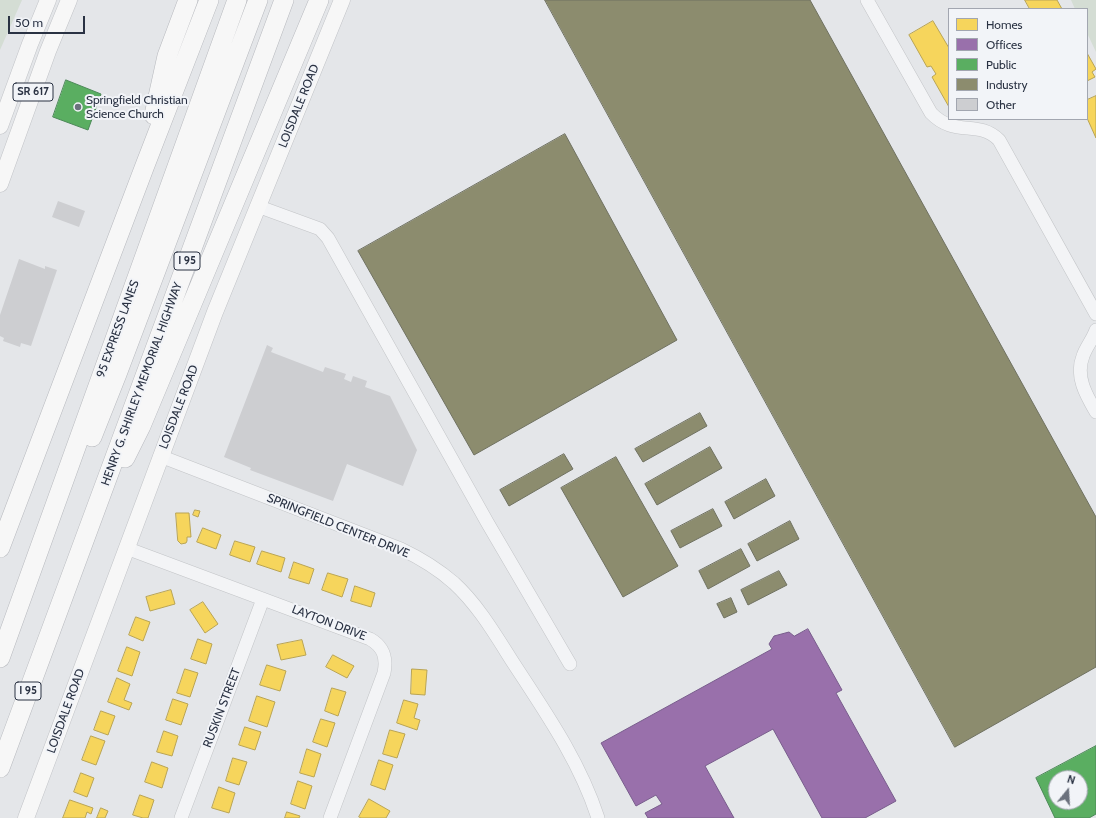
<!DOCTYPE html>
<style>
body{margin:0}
#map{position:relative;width:1096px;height:818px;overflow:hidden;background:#e4e6e9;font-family:Cabin,sans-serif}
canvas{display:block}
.legend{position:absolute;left:948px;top:8px;width:140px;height:112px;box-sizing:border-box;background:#f2f4f8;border:1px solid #a2a6b0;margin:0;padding:5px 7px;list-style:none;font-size:12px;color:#2a3243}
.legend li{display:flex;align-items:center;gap:8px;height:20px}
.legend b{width:20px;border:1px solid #a2a6b0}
.north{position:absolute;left:1048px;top:770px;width:40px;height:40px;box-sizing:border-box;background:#f2f4f8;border:1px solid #a2a6b0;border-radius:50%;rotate:18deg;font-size:11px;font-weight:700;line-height:16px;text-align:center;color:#2a3243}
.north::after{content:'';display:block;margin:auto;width:14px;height:18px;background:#6b717d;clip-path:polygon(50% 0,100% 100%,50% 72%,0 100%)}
.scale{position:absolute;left:8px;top:16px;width:77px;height:18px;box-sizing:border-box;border:2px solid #2a3243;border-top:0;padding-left:5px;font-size:12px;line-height:14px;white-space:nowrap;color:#2a3243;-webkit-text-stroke:3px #f2f4f8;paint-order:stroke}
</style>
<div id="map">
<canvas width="1096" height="818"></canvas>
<ul class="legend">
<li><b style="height:11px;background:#f6d55c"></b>Homes</li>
<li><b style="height:11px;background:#9970ab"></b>Offices</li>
<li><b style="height:11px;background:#5aae61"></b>Public</li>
<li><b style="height:11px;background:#8c8c6e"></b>Industry</li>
<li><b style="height:11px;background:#cdced1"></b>Other</li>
</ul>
<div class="north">N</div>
<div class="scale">50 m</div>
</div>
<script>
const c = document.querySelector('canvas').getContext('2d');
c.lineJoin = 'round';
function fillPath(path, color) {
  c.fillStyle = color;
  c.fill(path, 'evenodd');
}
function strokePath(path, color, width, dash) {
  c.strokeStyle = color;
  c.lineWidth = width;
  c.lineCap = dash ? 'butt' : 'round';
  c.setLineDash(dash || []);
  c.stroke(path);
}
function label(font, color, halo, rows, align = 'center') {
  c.font = font + ' Cabin,sans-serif';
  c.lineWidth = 4;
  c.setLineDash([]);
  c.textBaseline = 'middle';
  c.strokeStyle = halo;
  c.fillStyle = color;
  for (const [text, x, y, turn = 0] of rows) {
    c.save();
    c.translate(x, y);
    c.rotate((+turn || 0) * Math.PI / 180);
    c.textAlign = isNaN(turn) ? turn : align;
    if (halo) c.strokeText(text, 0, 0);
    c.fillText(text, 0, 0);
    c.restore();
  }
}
const green = new Path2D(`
 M 0,0 L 22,0 L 0,50 Z
 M 1071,0 L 1096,0 L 1096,52 L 1087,33 L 1087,9 L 1075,9 Z`);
const homes = new Path2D(`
 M 1025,0 L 1057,0 L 1062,9 L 1030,9 Z
 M 933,21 L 949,48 L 949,107 L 932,77 L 936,74 L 931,66 L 927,67 L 909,35 Z
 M 1087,53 L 1096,69 L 1092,72 L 1095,77 L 1087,81 Z
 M 1096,96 L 1096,138 L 1087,118 L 1087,100 Z
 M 195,510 L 200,511 L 198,517 L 193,515 Z
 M 176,513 L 189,513 L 191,537 L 187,537 L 187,541 L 186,543 L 181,544 L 178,541 Z
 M 203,528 L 221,535 L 216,549 L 197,542 Z
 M 235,541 L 255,547 L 250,562 L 230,555 Z
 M 262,551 L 285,558 L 281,572 L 257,564 Z
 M 294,562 L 314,569 L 309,584 L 289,578 Z
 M 328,573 L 348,579 L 342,597 L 322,590 Z
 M 355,586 L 375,593 L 371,607 L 351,601 Z
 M 171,590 L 175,604 L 150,611 L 146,597 Z
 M 203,602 L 218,624 L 205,633 L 190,610 Z
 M 136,617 L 150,622 L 143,641 L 129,635 Z
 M 198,639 L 212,644 L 206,664 L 191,659 Z
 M 302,640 L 306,655 L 281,660 L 277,645 Z
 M 127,647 L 140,652 L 132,676 L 118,671 Z
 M 333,655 L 354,666 L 347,678 L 326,667 Z
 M 267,665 L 286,671 L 280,691 L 260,685 Z
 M 185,669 L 198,673 L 190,697 L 177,693 Z
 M 412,669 L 427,670 L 425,695 L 411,694 Z
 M 117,678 L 130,684 L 124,700 L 132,703 L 129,710 L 108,702 Z
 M 332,688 L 346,692 L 338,716 L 325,711 Z
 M 257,696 L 275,702 L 267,727 L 249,721 Z
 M 173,699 L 188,704 L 181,725 L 166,720 Z
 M 404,700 L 418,704 L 414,718 L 420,720 L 417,730 L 397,723 Z
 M 101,711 L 115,716 L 108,735 L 94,730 Z
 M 321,719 L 335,723 L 327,747 L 313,742 Z
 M 245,727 L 261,732 L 255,750 L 239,745 Z
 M 390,730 L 405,734 L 397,758 L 383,754 Z
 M 164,731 L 178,736 L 172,756 L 157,752 Z
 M 91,736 L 105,741 L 96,765 L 82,760 Z
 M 307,749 L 321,754 L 314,777 L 300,773 Z
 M 233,758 L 247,762 L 239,785 L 226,781 Z
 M 379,760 L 393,765 L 385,790 L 371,785 Z
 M 152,762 L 168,768 L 162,788 L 145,782 Z
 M 81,773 L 94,778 L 87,797 L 74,792 Z
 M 298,781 L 312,786 L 305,809 L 291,804 Z
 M 219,787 L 235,793 L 229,813 L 212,808 Z
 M 140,795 L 154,800 L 148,818 L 143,818 L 133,815 Z
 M 369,799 L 390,811 L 386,818 L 361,818 L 359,817 Z
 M 70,800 L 93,808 L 91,814 L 87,812 L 85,818 L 63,818 Z
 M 101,808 L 108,811 L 105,818 L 97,818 Z
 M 287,812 L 300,816 L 299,818 L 285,818 Z`);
const offices = new Path2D(`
 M 808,629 L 842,690 L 836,693 L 896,801 L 865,818 L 822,818 L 773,729 L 705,766 L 734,818 L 648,818 L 645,813 L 662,804 L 656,795 L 636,806 L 601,743 L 772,649 L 769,644 L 774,636 L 789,632 L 794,636 Z`);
const public = new Path2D(`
 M 66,80 L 101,94 L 88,130 L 53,117 Z
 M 1096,746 L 1096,814 L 1089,818 L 1055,818 L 1036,778 ZM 1056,778 L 1080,778 L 1080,802 L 1056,802 Z`);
const industry = new Path2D(`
 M 545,0 L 810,0 L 1096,517 L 1096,667 L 955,747 Z
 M 565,134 L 677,340 L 474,455 L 358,251 Z
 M 700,413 L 707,426 L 643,462 L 635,449 Z
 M 710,447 L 722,468 L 657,505 L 645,484 Z
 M 564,454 L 573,469 L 509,506 L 500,490 Z
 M 616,457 L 678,566 L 623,597 L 561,488 Z
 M 766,479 L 775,496 L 734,519 L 725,502 Z
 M 713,509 L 722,526 L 680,548 L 671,531 Z
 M 790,521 L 799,539 L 757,561 L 748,544 Z
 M 741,549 L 750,566 L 708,589 L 699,571 Z
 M 779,571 L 787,585 L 748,605 L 741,590 Z
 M 731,598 L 737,612 L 724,618 L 717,604 Z`);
const building = new Path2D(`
 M 58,201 L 85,211 L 79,227 L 52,217 Z
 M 19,259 L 45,269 L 45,266 L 57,270 L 31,346 L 21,343 L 20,347 L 3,341 L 4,338 L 0,336 L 0,315 Z
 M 267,345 L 273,348 L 271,352 L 323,372 L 325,367 L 346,374 L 344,379 L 351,382 L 353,376 L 367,381 L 365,387 L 390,396 L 417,450 L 403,486 L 347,464 L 333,501 L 250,470 L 251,468 L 224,457 Z`);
const minor = new Path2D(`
 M 867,0 L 931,113 C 955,138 978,119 999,140 L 1096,314
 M 257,206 L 320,229 L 328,238 L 487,522 L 570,664
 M 1096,330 C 1093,339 1086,347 1083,356 C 1075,376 1086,395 1096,412
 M 160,456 L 401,549 C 420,558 438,569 454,583 C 479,606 496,636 514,664 C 546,713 580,762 598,818
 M 126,548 L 370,639 C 384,647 387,658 384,673 L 330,818
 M 181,818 L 263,599`);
const major = new Path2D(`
 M 0,126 L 30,44 L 48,0
 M 0,184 L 48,51 L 69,0
 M 26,818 L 215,312 L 342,0`);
const highway = new Path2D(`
 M 154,115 L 167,56 L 188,0
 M 92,437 L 117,374 L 258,0
 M 125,458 L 141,426 L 319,0
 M 0,548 L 144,168 L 209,0
 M 0,658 L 237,0
 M 0,768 L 284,0`);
const markers = [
 [78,107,4,"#6b717d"]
];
const shields = [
 [33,92,40],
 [187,261,26],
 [28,691,26]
];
const shieldNames = [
 ["SR 617",33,92],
 ["I 95",187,261],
 ["I 95",28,691]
];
const poiNames = [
 ["Springfield Christian",86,100],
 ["Science Church",86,114]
];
const streetNames = [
 ["LOISDALE ROAD",299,106,-68],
 ["95 EXPRESS LANES",118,329,-70],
 ["HENRY G. SHIRLEY MEMORIAL HIGHWAY",142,384,-70],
 ["LOISDALE ROAD",179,407,-69],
 ["SPRINGFIELD CENTER DRIVE",338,526,22],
 ["LAYTON DRIVE",329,623,21],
 ["RUSKIN STREET",222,708,-69],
 ["LOISDALE ROAD",66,711,-70]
];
fillPath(green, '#d4ddd4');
fillPath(homes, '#f6d55c');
strokePath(homes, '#b9a454', 1);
fillPath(offices, '#9970ab');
strokePath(offices, '#785d8c', 1);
fillPath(public, '#5aae61');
strokePath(public, '#4c8958', 1);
fillPath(industry, '#8c8c6e');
strokePath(industry, '#6f7161', 1);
fillPath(building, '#cdced1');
strokePath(minor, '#c2c4c7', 14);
strokePath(major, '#c1c3c7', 17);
strokePath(highway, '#b7b9be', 20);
strokePath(minor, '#f3f4f6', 13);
strokePath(major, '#f7f7f7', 16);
strokePath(highway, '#f7f7f7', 19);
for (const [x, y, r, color] of markers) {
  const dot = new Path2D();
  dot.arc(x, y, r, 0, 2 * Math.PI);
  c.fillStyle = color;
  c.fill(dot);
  strokePath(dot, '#f2f4f8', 1.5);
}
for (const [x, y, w] of shields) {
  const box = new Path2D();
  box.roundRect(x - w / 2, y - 9, w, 18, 3);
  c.fillStyle = '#f2f4f8';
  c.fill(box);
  strokePath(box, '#2a3243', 1);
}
label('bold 11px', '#2a3243', null, shieldNames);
label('12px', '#2a3243', '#f2f4f8', poiNames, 'left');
label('12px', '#2a3243', '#f2f4f8', streetNames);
</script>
